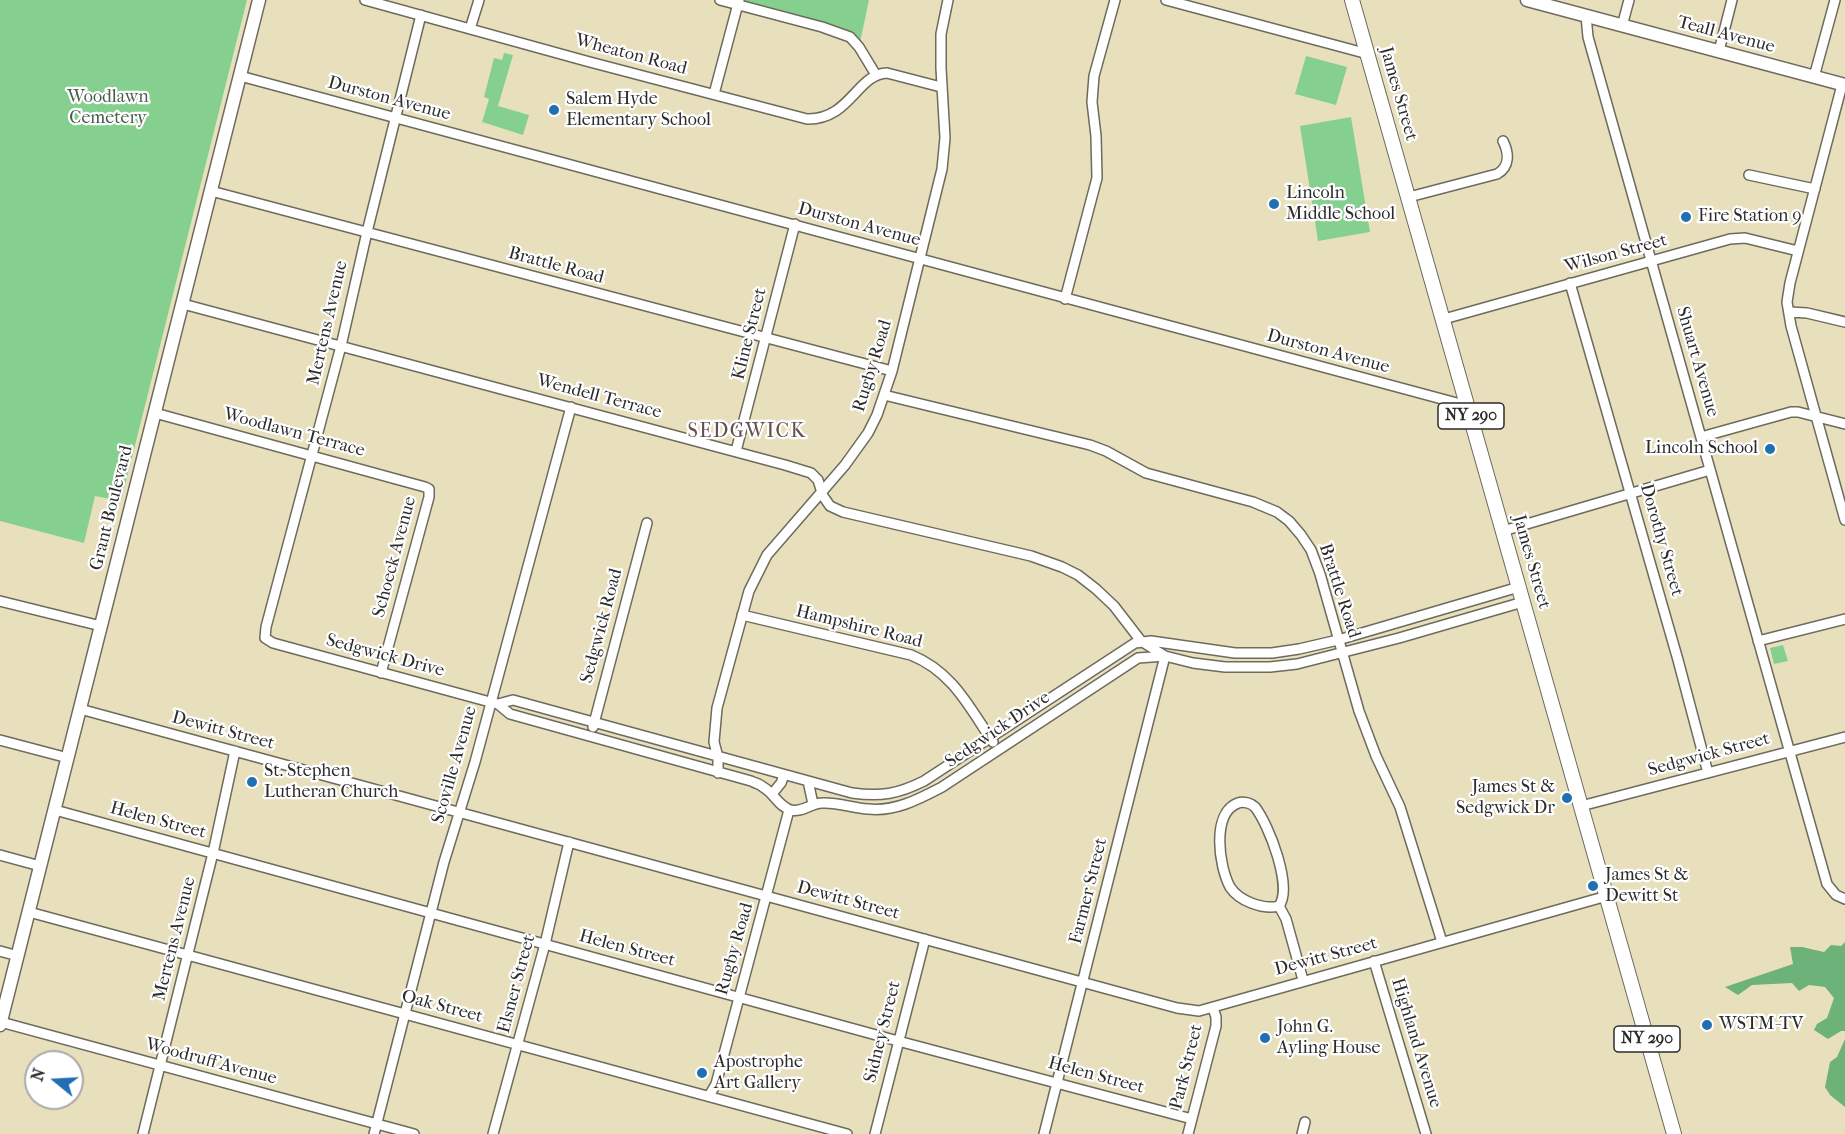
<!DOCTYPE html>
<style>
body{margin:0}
#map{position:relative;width:1845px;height:1134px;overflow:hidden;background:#e8e0bc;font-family:"IM FELL French Canon",serif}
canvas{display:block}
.north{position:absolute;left:24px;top:1050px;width:60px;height:60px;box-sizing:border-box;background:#fff;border:2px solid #aaa;border-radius:50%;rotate:288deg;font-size:16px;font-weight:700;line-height:24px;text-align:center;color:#2b2b2b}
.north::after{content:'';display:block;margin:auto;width:21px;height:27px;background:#1f6fb2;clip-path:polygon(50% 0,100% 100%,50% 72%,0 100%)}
</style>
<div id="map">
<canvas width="1845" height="1134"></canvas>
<div class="north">N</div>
</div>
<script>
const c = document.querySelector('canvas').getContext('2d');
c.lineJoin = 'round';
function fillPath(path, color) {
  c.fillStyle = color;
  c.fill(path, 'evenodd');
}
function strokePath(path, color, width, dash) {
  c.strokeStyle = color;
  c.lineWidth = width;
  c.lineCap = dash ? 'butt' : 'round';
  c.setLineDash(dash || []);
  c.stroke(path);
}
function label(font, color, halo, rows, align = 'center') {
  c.font = font + ' "IM FELL French Canon",serif';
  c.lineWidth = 4.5;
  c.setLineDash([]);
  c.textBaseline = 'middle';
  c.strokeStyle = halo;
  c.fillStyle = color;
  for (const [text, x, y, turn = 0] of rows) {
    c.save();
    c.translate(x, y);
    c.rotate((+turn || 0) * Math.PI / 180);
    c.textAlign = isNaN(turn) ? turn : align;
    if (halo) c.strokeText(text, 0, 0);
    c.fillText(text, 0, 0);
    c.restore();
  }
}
const green = new Path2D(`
 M 0,0 L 247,0 L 121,501 L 95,496 L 84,543 L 0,521 Z
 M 739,0 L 869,0 L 859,47 L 853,40 L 738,5 Z
 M 504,53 L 513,55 L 498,106 L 529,115 L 523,135 L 482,122 L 489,99 L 484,97 L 494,58 L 502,60 Z
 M 1306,56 L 1347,67 L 1336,105 L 1295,94 Z
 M 1351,117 L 1370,232 L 1318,241 L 1300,126 Z
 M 1783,645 L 1788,661 L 1774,664 L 1770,648 Z`);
const forest = new Path2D(`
 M 1845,942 L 1845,1031 L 1841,1031 L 1828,1039 L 1814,1030 L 1817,1024 L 1827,1018 L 1834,998 L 1825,987 L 1809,985 L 1799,991 L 1792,983 L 1752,985 L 1738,995 L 1725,987 L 1793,964 L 1790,947 L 1802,947 L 1824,952 L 1831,945 L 1841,946 Z
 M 1845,1039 L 1845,1107 L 1830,1095 L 1825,1087 L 1830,1062 L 1837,1057 Z`);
const street = new Path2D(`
 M 365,0 L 586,61 L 807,119 C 850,120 857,74 887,73 L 941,87
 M 720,0 L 822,27 L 850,37 L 859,47 L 876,75
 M 1166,0 L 1368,54
 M 421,15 L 367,232 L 341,346 L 266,627 L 265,638 L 273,643 L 490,702 L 498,704 L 510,714 L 751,781 C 755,783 760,784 763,787 C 774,793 779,807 791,810 C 801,813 812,803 822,803 C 837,802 853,808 868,809 C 895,812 919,799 942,787 L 1138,658 L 1165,656 L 1193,663 L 1225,667 L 1270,667 L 1297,664 L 1399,638 L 1523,602
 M 1586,16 L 1588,37 L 1827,884 L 1836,895 L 1845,899
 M 1622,26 L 1629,0
 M 470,29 L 479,0
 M 1719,51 L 1732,0
 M 240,76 L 1468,406
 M 1814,77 L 1835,0
 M 1842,85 L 1790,283 L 1787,302 L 1791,326 L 1845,520
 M 714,94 L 739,0
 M 1749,175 L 1815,189
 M 211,191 L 892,371
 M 1409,197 L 1497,174 C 1510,167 1509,153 1503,141
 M 1570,283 L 1678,660 L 1708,773
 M 1065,299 L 1097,178 L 1096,136 L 1092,102 L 1094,76 L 1115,0
 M 183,304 L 785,465 L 811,473 L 818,480 L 823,496 L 830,506 L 843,512 L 1031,556 L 1062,567 L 1078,575 L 1096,589 L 1114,606 L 1141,641 L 1165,656 L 1044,1134
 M 1789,312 L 1807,313 L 1845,322
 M 1444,319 L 1730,239 L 1745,238 L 1798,251
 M 884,395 L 1090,445 L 1106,451 L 1146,473 L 1253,502 L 1277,512 L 1289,521 L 1301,535 L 1311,550 L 1320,574 L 1359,711 L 1376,756 L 1400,807 L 1442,942
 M 155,413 L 425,487 L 429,489 L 429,497 L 381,673
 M 1701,437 L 1791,412 L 1798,412 L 1845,424
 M 736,451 L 795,224
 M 1503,531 L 1710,470
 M 0,601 L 101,626
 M 742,615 L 911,655 C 953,672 969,707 993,742
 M 1758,641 L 1845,619
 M 498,704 L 513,700 L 852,793 C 881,797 898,794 924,781 L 1135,643 L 1151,641 L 1235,653 L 1272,653 L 1299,649 L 1338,640 L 1519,587
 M 80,709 L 1177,1008 L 1199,1011 L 1607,896
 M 593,727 L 647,523
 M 0,740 L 68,758
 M 718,773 L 718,757 L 714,742 L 717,708 L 749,591 L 767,555 L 845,465 L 868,433 L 877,415 L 892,371 L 942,169 L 945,138 L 941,68 L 941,34 L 948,0
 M 808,781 L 813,804
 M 772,794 L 781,783 L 784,775
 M 1581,806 L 1845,737
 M 55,810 L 898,1041 L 1192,1119
 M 0,855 L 40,866
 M 1279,906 C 1263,910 1239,901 1230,887 C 1219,867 1211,813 1238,803 C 1243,801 1251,803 1255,807 C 1269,825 1293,887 1279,906 L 1286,919 L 1303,980
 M 29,912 L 847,1134
 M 0,951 L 18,956
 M 1374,961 L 1426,1134
 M 1,1022 L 414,1134
 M 709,1096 L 716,1084 L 789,810
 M 143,1134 L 213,853 L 235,751
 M 374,1134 L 444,862 L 475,762 L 571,407
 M 493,1134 L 545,944 L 569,842
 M 875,1134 L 925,939
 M 1188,1134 L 1216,1026 L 1216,1017 L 1213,1008
 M 1302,1134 L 1305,1122`);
const secondary = new Path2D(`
 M 1527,0 L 1845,85
 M 0,1025 L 259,0`);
const primary = new Path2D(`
 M 1352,0 L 1674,1134`);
const markers = [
 [554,110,6,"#1f6fb2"],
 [1274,204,6,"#1f6fb2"],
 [1686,217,6,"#1f6fb2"],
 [1770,449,6,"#1f6fb2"],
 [252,782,6,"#1f6fb2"],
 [1567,798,6,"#1f6fb2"],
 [1593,886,6,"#1f6fb2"],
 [1707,1025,6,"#1f6fb2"],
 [1265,1038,6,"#1f6fb2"],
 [702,1073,6,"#1f6fb2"]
];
const shields = [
 [1471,416,66],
 [1647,1039,66]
];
const shieldNames = [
 ["NY 290",1471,416],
 ["NY 290",1647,1039]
];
const streetNames = [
 ["Teall Avenue",1726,35,15],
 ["Wheaton Road",631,55,15],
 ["James Street",1398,94,74],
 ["Durston Avenue",389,99,15],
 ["Durston Avenue",859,225,15],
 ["Wilson Street",1616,254,-15],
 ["Brattle Road",556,266,15],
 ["Mertens Avenue",328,323,-77],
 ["Kline Street",750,334,-76],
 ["Durston Avenue",1328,352,15],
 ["Shuart Avenue",1697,362,74],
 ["Rugby Road",873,366,-73],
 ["Wendell Terrace",599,397,15],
 ["Woodlawn Terrace",294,433,15],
 ["Grant Boulevard",112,508,-76],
 ["Dorothy Street",1661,540,74],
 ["Schoeck Avenue",395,557,-75],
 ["James Street",1531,562,74],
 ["Brattle Road",1339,591,72],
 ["Sedgwick Road",602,626,-75],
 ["Hampshire Road",859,627,14],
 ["Sedgwick Drive",385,656,15],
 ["Sedgwick Drive",998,730,-34],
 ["Dewitt Street",223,731,15],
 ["Sedgwick Street",1709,755,-15],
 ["Scoville Avenue",455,765,-74],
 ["Helen Street",158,821,15],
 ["Farmer Street",1089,891,-76],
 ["Dewitt Street",848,901,15],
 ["Mertens Avenue",175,939,-76],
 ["Helen Street",627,949,15],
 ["Rugby Road",735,949,-74],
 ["Dewitt Street",1326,957,-15],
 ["Elsner Street",517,984,-75],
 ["Oak Street",442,1007,15],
 ["Sidney Street",883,1032,-76],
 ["Highland Avenue",1416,1043,73],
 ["Woodruff Avenue",211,1062,15],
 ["Park Street",1187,1067,-76],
 ["Helen Street",1096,1076,15]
];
const parkNames = [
 ["Woodlawn",108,98],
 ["Cemetery",108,119]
];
const poiNames = [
 ["Salem Hyde",566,100],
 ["Elementary School",566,121],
 ["Lincoln",1286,194],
 ["Middle School",1286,215],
 ["Fire Station 9",1698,217],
 ["Lincoln School",1758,449,"right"],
 ["St. Stephen",264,772],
 ["Lutheran Church",264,793],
 ["James St &",1555,788,"right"],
 ["Sedgwick Dr",1555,809,"right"],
 ["James St &",1605,876],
 ["Dewitt St",1605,897],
 ["WSTM-TV",1719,1025],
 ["John G.",1277,1028],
 ["Ayling House",1277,1049],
 ["Apostrophe",714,1063],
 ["Art Gallery",714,1084]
];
const neighbourhoodNames = [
 ["SEDGWICK",747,432]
];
fillPath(green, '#85d08e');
fillPath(forest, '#6cb279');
strokePath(street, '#6d6a5e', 12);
strokePath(secondary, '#6d6a5e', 15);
strokePath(primary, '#6d6a5e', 16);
strokePath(street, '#fff', 9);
strokePath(secondary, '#fff', 12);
strokePath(primary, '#fff', 14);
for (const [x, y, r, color] of markers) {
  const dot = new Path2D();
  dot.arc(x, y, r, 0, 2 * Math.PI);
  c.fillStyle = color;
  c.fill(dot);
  strokePath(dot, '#fff', 2);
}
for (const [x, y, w] of shields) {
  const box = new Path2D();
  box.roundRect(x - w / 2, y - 13, w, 26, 4.5);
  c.fillStyle = '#fff';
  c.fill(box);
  strokePath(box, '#2b2b2b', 1.5);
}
label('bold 16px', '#2b2b2b', null, shieldNames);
label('18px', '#2b2b2b', '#fff', streetNames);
label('18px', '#465d49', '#fff', parkNames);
label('18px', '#2b2b2b', '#fff', poiNames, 'left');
c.letterSpacing = '1.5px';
label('20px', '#64504f', '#fff', neighbourhoodNames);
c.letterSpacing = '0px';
</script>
